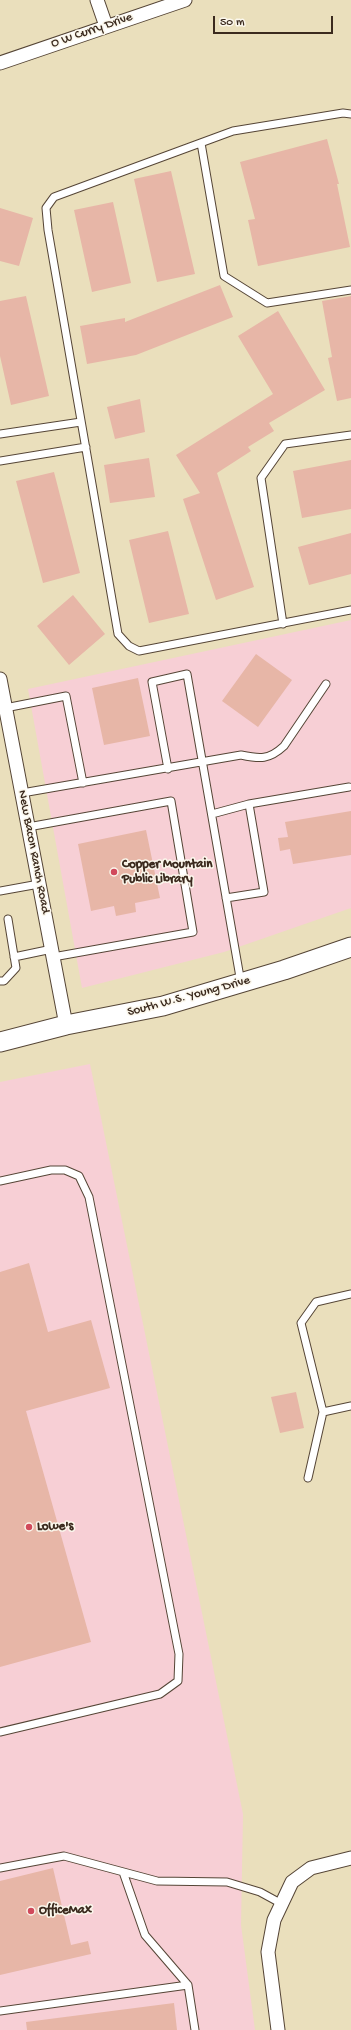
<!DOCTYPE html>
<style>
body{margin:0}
#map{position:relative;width:351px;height:2030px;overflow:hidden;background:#eadfbc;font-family:"Gochi Hand",sans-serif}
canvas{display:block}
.scale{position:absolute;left:213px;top:16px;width:120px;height:18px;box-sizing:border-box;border:2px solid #3b2a1e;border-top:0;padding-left:5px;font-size:12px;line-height:14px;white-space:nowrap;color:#3b2a1e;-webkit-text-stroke:3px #fbf7ec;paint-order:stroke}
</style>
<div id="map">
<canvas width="351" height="2030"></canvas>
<div class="scale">50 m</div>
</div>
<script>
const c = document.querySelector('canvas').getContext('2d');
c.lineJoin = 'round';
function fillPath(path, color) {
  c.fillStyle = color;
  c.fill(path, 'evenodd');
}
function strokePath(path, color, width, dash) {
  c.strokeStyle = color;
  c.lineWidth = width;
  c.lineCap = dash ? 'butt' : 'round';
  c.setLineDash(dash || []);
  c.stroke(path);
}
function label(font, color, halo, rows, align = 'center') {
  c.font = font + ' "Gochi Hand",sans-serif';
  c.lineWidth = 3;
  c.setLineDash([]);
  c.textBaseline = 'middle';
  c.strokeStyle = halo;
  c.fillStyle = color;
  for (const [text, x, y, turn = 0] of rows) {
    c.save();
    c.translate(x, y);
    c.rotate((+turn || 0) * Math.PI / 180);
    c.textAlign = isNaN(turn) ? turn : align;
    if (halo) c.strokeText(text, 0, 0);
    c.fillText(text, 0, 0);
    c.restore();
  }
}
const built = new Path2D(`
 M 351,620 L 351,908 L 224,952 L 82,988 L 28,689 Z
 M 90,1064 L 243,1814 L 241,1925 L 255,2030 L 0,2030 L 0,1082 Z`);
const building = new Path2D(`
 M 327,139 L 339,184 L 337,184 L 350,247 L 258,266 L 248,220 L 255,219 L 240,162 Z
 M 171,171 L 195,274 L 157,282 L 134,179 Z
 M 113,202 L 131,283 L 92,292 L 74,210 Z
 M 0,208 L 33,218 L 19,266 L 0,261 Z
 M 220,285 L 233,317 L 136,355 L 87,364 L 80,326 L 125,318 L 125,322 Z
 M 26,296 L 49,396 L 11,405 L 0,356 L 0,301 Z
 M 351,296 L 351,398 L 337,401 L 328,358 L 332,357 L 322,301 Z
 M 278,311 L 325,390 L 269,423 L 274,431 L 248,447 L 251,451 L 217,473 L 254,587 L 216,600 L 183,499 L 200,493 L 176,455 L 273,394 L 238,336 Z
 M 140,399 L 145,432 L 115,439 L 107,407 Z
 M 149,458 L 155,497 L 110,503 L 104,465 Z
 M 351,460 L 351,509 L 302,518 L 293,471 Z
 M 54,472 L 80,573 L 43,583 L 16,481 Z
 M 168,531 L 189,614 L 149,623 L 129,540 Z
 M 351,533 L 351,574 L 309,585 L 298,547 Z
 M 73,595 L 105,634 L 69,665 L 37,626 Z
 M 256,654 L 292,680 L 258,727 L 222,701 Z
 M 138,678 L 150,736 L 104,745 L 92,688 Z
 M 351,811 L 351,855 L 293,864 L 290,849 L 280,851 L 278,838 L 288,837 L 285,822 Z
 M 146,830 L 160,898 L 135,903 L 136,912 L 116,916 L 114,906 L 91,911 L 78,844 Z
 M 29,1263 L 48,1332 L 91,1320 L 110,1388 L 26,1411 L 91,1642 L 0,1667 L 0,1272 Z
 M 296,1392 L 304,1428 L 280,1433 L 271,1397 Z
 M 53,1868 L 71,1945 L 88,1941 L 91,1954 L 0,1975 L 0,1881 Z
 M 174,2003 L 177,2030 L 27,2030 L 26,2022 Z`);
const lane = new Path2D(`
 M 351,114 L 343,113 L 233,131 L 54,197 L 46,208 L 48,230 L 118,634 L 129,646 L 139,651 L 351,610
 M 201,143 L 224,276 L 267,303 L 351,290
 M 0,434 L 81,422
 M 0,461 L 86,447
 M 283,624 L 261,478 L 285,444 L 351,435
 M 5,708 L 66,696 L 83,783
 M 168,769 L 152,682 L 187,674 L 241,983
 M 22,793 L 241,755 C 260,759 269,760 284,746 L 326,684
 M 212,814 L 249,804 L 349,787
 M 28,827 L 171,801 L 193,932 L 53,957
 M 0,891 L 39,884
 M 226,898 L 264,892 L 249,804
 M 14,957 L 52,949
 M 0,981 L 4,981 L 16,968 L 8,919
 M 0,1181 L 51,1170 L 65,1170 L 79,1176 L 89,1197 L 179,1654 L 178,1681 L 160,1694 L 0,1732
 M 323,1412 L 351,1406
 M 308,1478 L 323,1412 L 301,1323 L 316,1302 L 351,1294
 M 0,1868 L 64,1856 L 157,1881 L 227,1882 L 260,1892 L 282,1904
 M 123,1872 L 145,1935 L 188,1985 L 195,2030
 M 0,2011 L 188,1985`);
const street = new Path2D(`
 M 97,0 L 106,26
 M 0,63 L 185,0
 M 0,679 L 66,1025
 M 278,2030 L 268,1952 L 274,1920 L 292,1882 L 311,1868 L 351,1858`);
const secondary = new Path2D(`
 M 0,1042 L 66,1025 L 163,1006 L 284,970 L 351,947`);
const markers = [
 [114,872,4,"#d1495b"],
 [29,1527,4,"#d1495b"],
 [31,1911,4,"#d1495b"]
];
const streetNames = [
 ["O W Curry Drive",92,31,-19],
 ["New Bacon Ranch Road",33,852,79],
 ["South W.S. Young Drive",189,997,-15]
];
const poiNames = [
 ["Copper Mountain",122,865],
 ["Public Library",122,880],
 ["Lowe's",37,1527],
 ["OfficeMax",39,1911]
];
fillPath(built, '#f7cfd5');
fillPath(building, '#e7b6a7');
strokePath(lane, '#554536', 9);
strokePath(street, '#554536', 15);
strokePath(secondary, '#554536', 21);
strokePath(lane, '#fff', 7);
strokePath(street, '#fff', 13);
strokePath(secondary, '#fff', 19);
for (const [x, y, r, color] of markers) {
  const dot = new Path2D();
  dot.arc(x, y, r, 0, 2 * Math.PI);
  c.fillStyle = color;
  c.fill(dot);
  strokePath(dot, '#fbf7ec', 1.5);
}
label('13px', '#3b2a1e', '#fbf7ec', streetNames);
label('bold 13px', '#3b2a1e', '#fbf7ec', poiNames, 'left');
</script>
